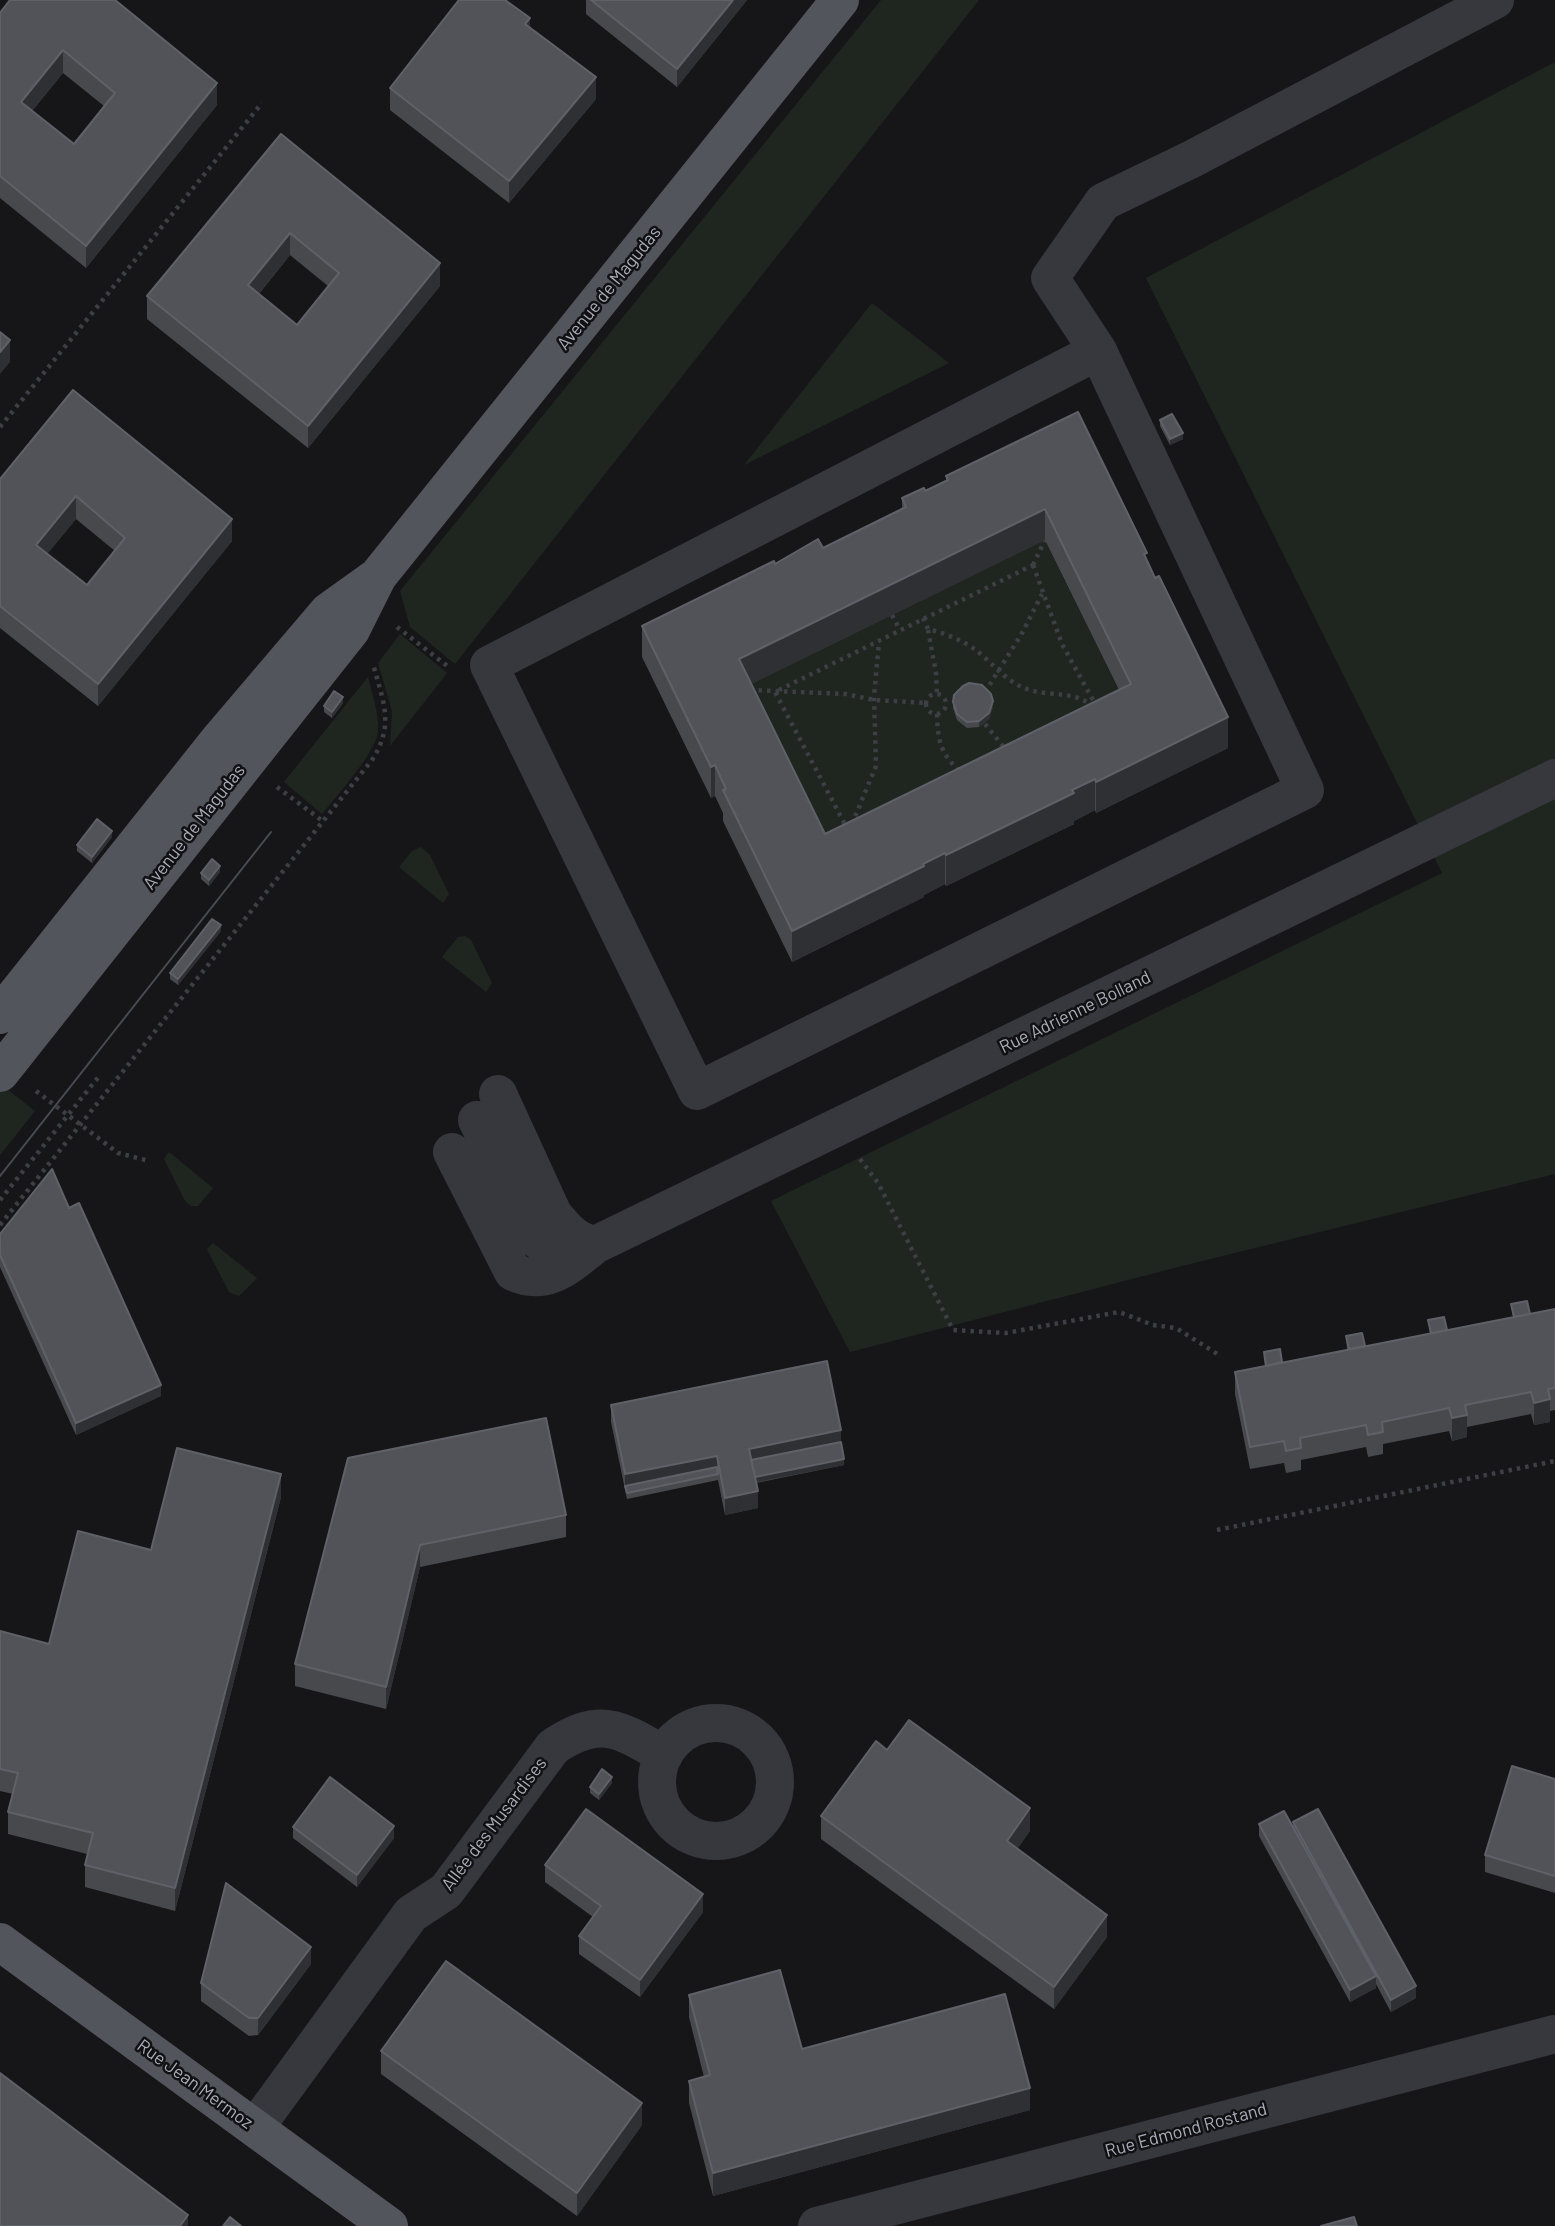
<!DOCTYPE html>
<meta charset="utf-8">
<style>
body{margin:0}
canvas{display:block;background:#161618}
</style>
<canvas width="1555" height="2226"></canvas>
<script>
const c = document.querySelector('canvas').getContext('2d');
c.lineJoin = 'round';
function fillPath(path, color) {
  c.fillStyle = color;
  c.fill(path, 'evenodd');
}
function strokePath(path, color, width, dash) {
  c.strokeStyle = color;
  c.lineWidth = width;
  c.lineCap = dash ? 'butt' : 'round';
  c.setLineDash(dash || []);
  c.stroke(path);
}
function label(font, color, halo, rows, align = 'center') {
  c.font = font + ' Barlow,sans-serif';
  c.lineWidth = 5;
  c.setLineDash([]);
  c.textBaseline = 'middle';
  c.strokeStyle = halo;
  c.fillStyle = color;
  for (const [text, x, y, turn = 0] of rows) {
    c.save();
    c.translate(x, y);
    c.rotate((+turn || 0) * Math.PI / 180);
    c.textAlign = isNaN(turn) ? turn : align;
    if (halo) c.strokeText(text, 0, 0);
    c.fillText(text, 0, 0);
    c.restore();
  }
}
const green = new Path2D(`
 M 881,0 L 979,0 L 455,664 L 410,627 L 400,591 Z
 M 1555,62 L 1555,1174 L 1186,1265 L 850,1352 L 771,1201 L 1442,873 L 1146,278 Z
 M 872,303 L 949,363 L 744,465 Z
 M 1045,540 L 1131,715 L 825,865 L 739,690 Z
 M 400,634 L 447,673 L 390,746 L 392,711 L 378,663 Z
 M 368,677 C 372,694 379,713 378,731 C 376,753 337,795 322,814 L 284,782 Z
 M 421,847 L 430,855 L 449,894 L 443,903 L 399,867 L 412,851 Z
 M 465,936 L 471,940 L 492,983 L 486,992 L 442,957 L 458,937 Z
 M 3,1086 L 35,1111 L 0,1155 L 0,1090 Z
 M 169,1152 L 213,1188 L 198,1206 L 191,1206 L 185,1201 L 164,1159 Z
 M 213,1243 L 257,1278 L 239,1296 L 229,1292 L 207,1249 Z`);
const path = new Path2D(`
 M 0,427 L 262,103
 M 1033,565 L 1062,644 L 1099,711 L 1079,731 L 972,784 L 906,815 L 849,832 L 775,692 Z
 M 1033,565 L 1045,540
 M 892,615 L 900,630
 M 923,618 L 928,629 C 944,633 959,639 973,648 C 990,660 1004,680 1024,688 C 1050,698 1074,689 1095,708
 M 397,627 L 450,668
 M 928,630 L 936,673 L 937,695
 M 750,690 L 846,694 L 874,700 L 927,703
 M 985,692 L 1021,635 L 1042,594
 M926 704a10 10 0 1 1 20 0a10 10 0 1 1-20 0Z
 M 937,714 C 938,742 940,752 960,772
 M 985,724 L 1007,751
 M 277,787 L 324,822
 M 852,824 L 876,766 L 874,696 L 879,642
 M 36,1091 L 118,1153 L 149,1161
 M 860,1159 L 878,1183 L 953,1330 L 1006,1333 L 1119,1312 L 1153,1325 L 1176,1328 L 1219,1355
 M 0,1200 L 100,1075
 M 0,1225 L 372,760 C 395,725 383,701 373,664
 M 1217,1530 L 1555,1461`);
const minor = new Path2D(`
 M 1098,351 L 489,665 L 697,1091 L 1305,790 L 1098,351 L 1050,278 L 1103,202 L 1192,159 L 1495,0
 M 498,1094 L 553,1214 C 566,1230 575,1241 595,1245
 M 477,1120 L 536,1238 C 556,1258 571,1251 595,1245
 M 452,1152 L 513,1272 C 548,1288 569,1265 595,1245 L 1555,778
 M657 1782a59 59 0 1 1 118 0a59 59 0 1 1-118 0Z
 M 255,2128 L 411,1914 L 446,1891 L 553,1747 C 600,1715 620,1729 664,1755
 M 817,2226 L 1555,2034`);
const major = new Path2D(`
 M 0,1015 L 219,740 L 328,612 L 374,579
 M 0,1073 L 351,630 L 378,576 L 840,0
 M 0,1942 L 389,2226`);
const tram = new Path2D(`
 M 0,1176 L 271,832`);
const wall = new Path2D(`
 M 586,0 L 747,0 L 677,87 L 586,14 Z
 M 0,13 L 217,105 L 86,268 L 0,198 ZM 63,73 L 104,106 L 74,144 L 32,111 Z
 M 530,28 L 596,99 L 509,203 L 390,110 L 390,88 Z
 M 281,134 L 440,286 L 308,448 L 147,319 L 147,296 ZM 290,255 L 328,286 L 297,325 L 259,294 Z
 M 73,390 L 232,541 L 98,706 L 0,628 L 0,479 ZM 76,519 L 115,551 L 87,585 L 47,554 Z
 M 1078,412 L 1147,560 L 1228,748 L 1096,813 L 1095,810 L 1074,821 L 1074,824 L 946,886 L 945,884 L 924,895 L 924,897 L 792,962 L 723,821 L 723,813 L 715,796 L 711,798 L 642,657 L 642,626 L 775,564 L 823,548 L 902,509 L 902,498 L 925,491 L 946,480 L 946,476 ZM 1045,540 L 1119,690 L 825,834 L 751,684 Z
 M 1160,420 L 1183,439 L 1170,445 L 1160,426 Z
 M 953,702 L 993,707 L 989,719 L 979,727 L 967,728 L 957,720 L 953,708 Z
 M 343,703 L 332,718 L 324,712 L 324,706 Z
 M 112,837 L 92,863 L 77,851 L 77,845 Z
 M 220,872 L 209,886 L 201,879 L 201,873 Z
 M 221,931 L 178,985 L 170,979 L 170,973 Z
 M 69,1208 L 161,1396 L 76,1435 L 0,1267 L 0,1234 Z
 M 1511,1304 L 1530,1314 L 1555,1309 L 1555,1410 L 1550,1411 L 1550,1422 L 1534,1425 L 1531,1414 L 1467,1427 L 1467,1437 L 1452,1441 L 1449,1431 L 1383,1444 L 1383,1454 L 1368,1457 L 1366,1447 L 1301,1460 L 1301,1470 L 1286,1473 L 1284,1463 L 1250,1469 L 1235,1394 L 1235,1372 L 1265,1366 L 1264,1352 L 1282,1362 L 1347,1350 L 1346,1336 L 1365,1346 L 1430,1334 L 1428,1320 L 1447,1330 L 1513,1317 Z
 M 611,1405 L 841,1442 L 844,1465 L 756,1483 L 758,1508 L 725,1515 L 718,1480 L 627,1499 L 611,1422 Z
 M 348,1458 L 566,1515 L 566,1537 L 420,1567 L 386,1709 L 295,1686 L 295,1664 Z
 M 281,1497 L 175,1911 L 85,1887 L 85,1865 L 87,1854 L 8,1834 L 8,1812 L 13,1794 L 0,1791 L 0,1631 L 49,1644 L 151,1550 Z
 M 887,1750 L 1030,1831 L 1017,1849 L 1107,1937 L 1054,2009 L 821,1839 L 821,1816 Z
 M 1555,1779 L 1555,1893 L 1485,1872 L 1485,1855 Z
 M 612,1783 L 599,1800 L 590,1793 L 590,1787 Z
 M 1293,1822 L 1416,1998 L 1391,2012 L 1376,1984 L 1376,1988 L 1350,2002 L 1259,1836 L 1259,1824 L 1293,1827 Z
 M 293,1827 L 394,1838 L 357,1887 L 293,1838 Z
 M 545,1865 L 703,1912 L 640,1997 L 579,1954 L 579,1936 L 593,1917 L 545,1882 Z
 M 311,1964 L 258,2035 L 249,2036 L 201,2001 L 201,1983 Z
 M 689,1995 L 802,2049 L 1030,2110 L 713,2196 L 689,2103 L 689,2081 L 704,2077 L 689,2017 Z
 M 381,2051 L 642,2125 L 577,2216 L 381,2074 Z`);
const shadedWall = new Path2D(`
 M 733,0 L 747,0 L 677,87 L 677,69 Z
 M 530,18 L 530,41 L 525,24 Z
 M 63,50 L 63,73 L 21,124 L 21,102 Z
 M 596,77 L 596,99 L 509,203 L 509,181 Z
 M 217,83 L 217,105 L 86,268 L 86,246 Z
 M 290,233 L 290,255 L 248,307 L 248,285 Z
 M 440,263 L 440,286 L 308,448 L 308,426 Z
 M 10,340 L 10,362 L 0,374 L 0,352 Z
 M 1183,433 L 1183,439 L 1170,445 L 1170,439 Z
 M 76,496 L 76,519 L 36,567 L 36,545 Z
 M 1045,509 L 1045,540 L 739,690 L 739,659 Z
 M 232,519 L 232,541 L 98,706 L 98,684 Z
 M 343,697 L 343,703 L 332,718 L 332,712 Z
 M 993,701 L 993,707 L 989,719 L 979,727 L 979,721 Z
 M 1228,717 L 1228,748 L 1096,813 L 1096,782 Z
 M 715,765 L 715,796 L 711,798 L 711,767 Z
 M 1095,779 L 1095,810 L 1074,821 L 1074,824 L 946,886 L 946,855 Z
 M 112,831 L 112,837 L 92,863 L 92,857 Z
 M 945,853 L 945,884 L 924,895 L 924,897 L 792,962 L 792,931 Z
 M 220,866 L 220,872 L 209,886 L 209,880 Z
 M 221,925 L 221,931 L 178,985 L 178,979 Z
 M 161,1385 L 161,1396 L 76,1435 L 76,1423 Z
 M 1550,1399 L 1550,1422 L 1534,1425 L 1534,1403 Z
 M 1467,1415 L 1467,1437 L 1452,1441 L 1452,1418 Z
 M 841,1430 L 841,1448 L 750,1466 L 749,1449 Z
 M 717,1456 L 717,1473 L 625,1486 L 625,1492 L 625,1474 Z
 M 844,1459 L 844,1465 L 752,1483 L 752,1477 Z
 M 281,1474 L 281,1497 L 175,1911 L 175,1888 Z
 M 758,1491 L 758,1508 L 725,1515 L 725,1498 Z
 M 420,1545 L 420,1567 L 386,1709 L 386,1687 Z
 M 612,1777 L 612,1783 L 599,1800 L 599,1794 Z
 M 1030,1808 L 1030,1831 L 1007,1863 L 1007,1841 Z
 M 394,1826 L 394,1838 L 357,1887 L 357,1875 Z
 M 703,1894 L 703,1912 L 640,1997 L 640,1980 Z
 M 1107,1915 L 1107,1937 L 1054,2009 L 1054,1987 Z
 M 311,1947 L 311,1964 L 258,2035 L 258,2018 Z
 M 1376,1976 L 1376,1988 L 1350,2002 L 1350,1990 Z
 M 1416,1986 L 1416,1998 L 1391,2012 L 1391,2000 Z
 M 1030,2088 L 1030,2110 L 713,2196 L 713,2173 Z
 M 642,2103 L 642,2125 L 577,2216 L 577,2193 Z
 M 188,2215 L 188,2226 L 180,2226 Z`);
const building = new Path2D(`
 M 10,0 L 115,0 L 217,83 L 86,246 L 0,176 L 0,13 ZM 63,50 L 115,93 L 74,144 L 21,102 Z
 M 459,0 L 505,0 L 530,18 L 525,24 L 596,77 L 509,181 L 390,88 Z
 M 591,0 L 733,0 L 677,69 Z
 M 281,134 L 440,263 L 308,426 L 147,296 ZM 290,233 L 339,273 L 297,325 L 248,285 Z
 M 0,332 L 10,340 L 0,352 Z
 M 73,390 L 232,519 L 98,684 L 0,606 L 0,479 ZM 76,496 L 125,538 L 87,585 L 36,545 Z
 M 1078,412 L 1147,553 L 1144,554 L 1155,578 L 1159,576 L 1228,717 L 1096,782 L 1095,779 L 1072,790 L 1074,793 L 946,855 L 945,853 L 923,864 L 924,866 L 792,931 L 723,790 L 726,789 L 715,765 L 711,767 L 642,626 L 774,561 L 775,564 L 818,539 L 823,548 L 906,507 L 902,498 L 924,488 L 925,491 L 948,480 L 946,476 ZM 1045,509 L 1131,684 L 825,834 L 739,659 Z
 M 1172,414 L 1183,433 L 1170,439 L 1160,420 Z
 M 969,683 L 982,685 L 991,694 L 993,701 L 989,713 L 979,721 L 967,722 L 957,714 L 953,702 L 954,695 L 963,686 Z
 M 334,691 L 343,697 L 332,712 L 324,706 Z
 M 97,819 L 112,831 L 92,857 L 77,845 Z
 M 212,859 L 220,866 L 209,880 L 201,873 Z
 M 212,919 L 221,925 L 178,979 L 170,973 Z
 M 52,1169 L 69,1208 L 79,1203 L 161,1385 L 76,1423 L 0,1255 L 0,1234 Z
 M 1527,1301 L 1530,1314 L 1514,1317 L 1511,1304 Z
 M 1555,1309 L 1555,1388 L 1548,1389 L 1550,1399 L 1534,1403 L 1531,1392 L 1465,1405 L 1467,1415 L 1452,1418 L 1449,1408 L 1382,1422 L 1383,1432 L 1368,1435 L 1366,1425 L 1300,1438 L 1301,1448 L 1286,1451 L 1284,1441 L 1250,1447 L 1235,1372 Z
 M 1444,1317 L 1447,1330 L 1431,1333 L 1428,1320 Z
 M 1362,1333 L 1365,1346 L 1349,1349 L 1346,1336 Z
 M 1280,1349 L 1282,1362 L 1266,1366 L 1264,1352 Z
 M 827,1361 L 841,1430 L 749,1449 L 758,1491 L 725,1498 L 717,1456 L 625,1474 L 611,1405 Z
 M 546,1418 L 566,1515 L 420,1545 L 386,1687 L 295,1664 L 348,1458 Z
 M 841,1442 L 844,1459 L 755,1477 L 751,1460 Z
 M 177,1448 L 281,1474 L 175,1888 L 85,1865 L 93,1833 L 8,1812 L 18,1773 L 0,1769 L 0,1631 L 49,1644 L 78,1531 L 151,1550 Z
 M 717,1467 L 718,1474 L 627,1493 L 625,1486 Z
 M 909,1720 L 1030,1808 L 1007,1841 L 1107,1915 L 1054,1987 L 821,1816 L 876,1741 L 887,1750 Z
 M 1512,1766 L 1555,1779 L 1555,1876 L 1485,1855 Z
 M 602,1769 L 612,1777 L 599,1794 L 590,1787 Z
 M 330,1777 L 394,1826 L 357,1875 L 293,1827 Z
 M 586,1809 L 703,1894 L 640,1980 L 579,1936 L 601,1906 L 545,1865 Z
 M 1318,1809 L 1416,1986 L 1391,2000 L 1293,1822 Z
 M 1284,1811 L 1376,1976 L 1350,1990 L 1259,1824 Z
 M 226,1883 L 311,1947 L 258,2018 L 249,2018 L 201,1983 Z
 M 446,1961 L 642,2103 L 577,2193 L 381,2051 Z
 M 780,1970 L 802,2049 L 1005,1994 L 1030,2088 L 713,2173 L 689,2081 L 710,2075 L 689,1995 Z
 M 0,2073 L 188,2215 L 180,2226 L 0,2226 Z
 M 230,2217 L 241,2226 L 223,2226 Z
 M 1354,2217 L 1357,2226 L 1321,2226 Z`);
const streetNames = [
 ["Avenue de Magudas",609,288,-51],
 ["Avenue de Magudas",194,827,-52],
 ["Rue Adrienne Bolland",1075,1012,-26],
 ["Allée des Musardises",494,1824,-53],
 ["Rue Jean Mermoz",195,2084,36],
 ["Rue Edmond Rostand",1186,2130,-15]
];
fillPath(green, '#1e261f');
strokePath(path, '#3d3f44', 4.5, [3.5, 5]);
strokePath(minor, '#37383d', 38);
strokePath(major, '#53555c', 38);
strokePath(tram, '#4a4c52', 2);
fillPath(wall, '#47494d');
fillPath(shadedWall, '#2f3033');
fillPath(building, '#525359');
strokePath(building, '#5f6168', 2);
label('18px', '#a8adb8', '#111113', streetNames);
</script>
